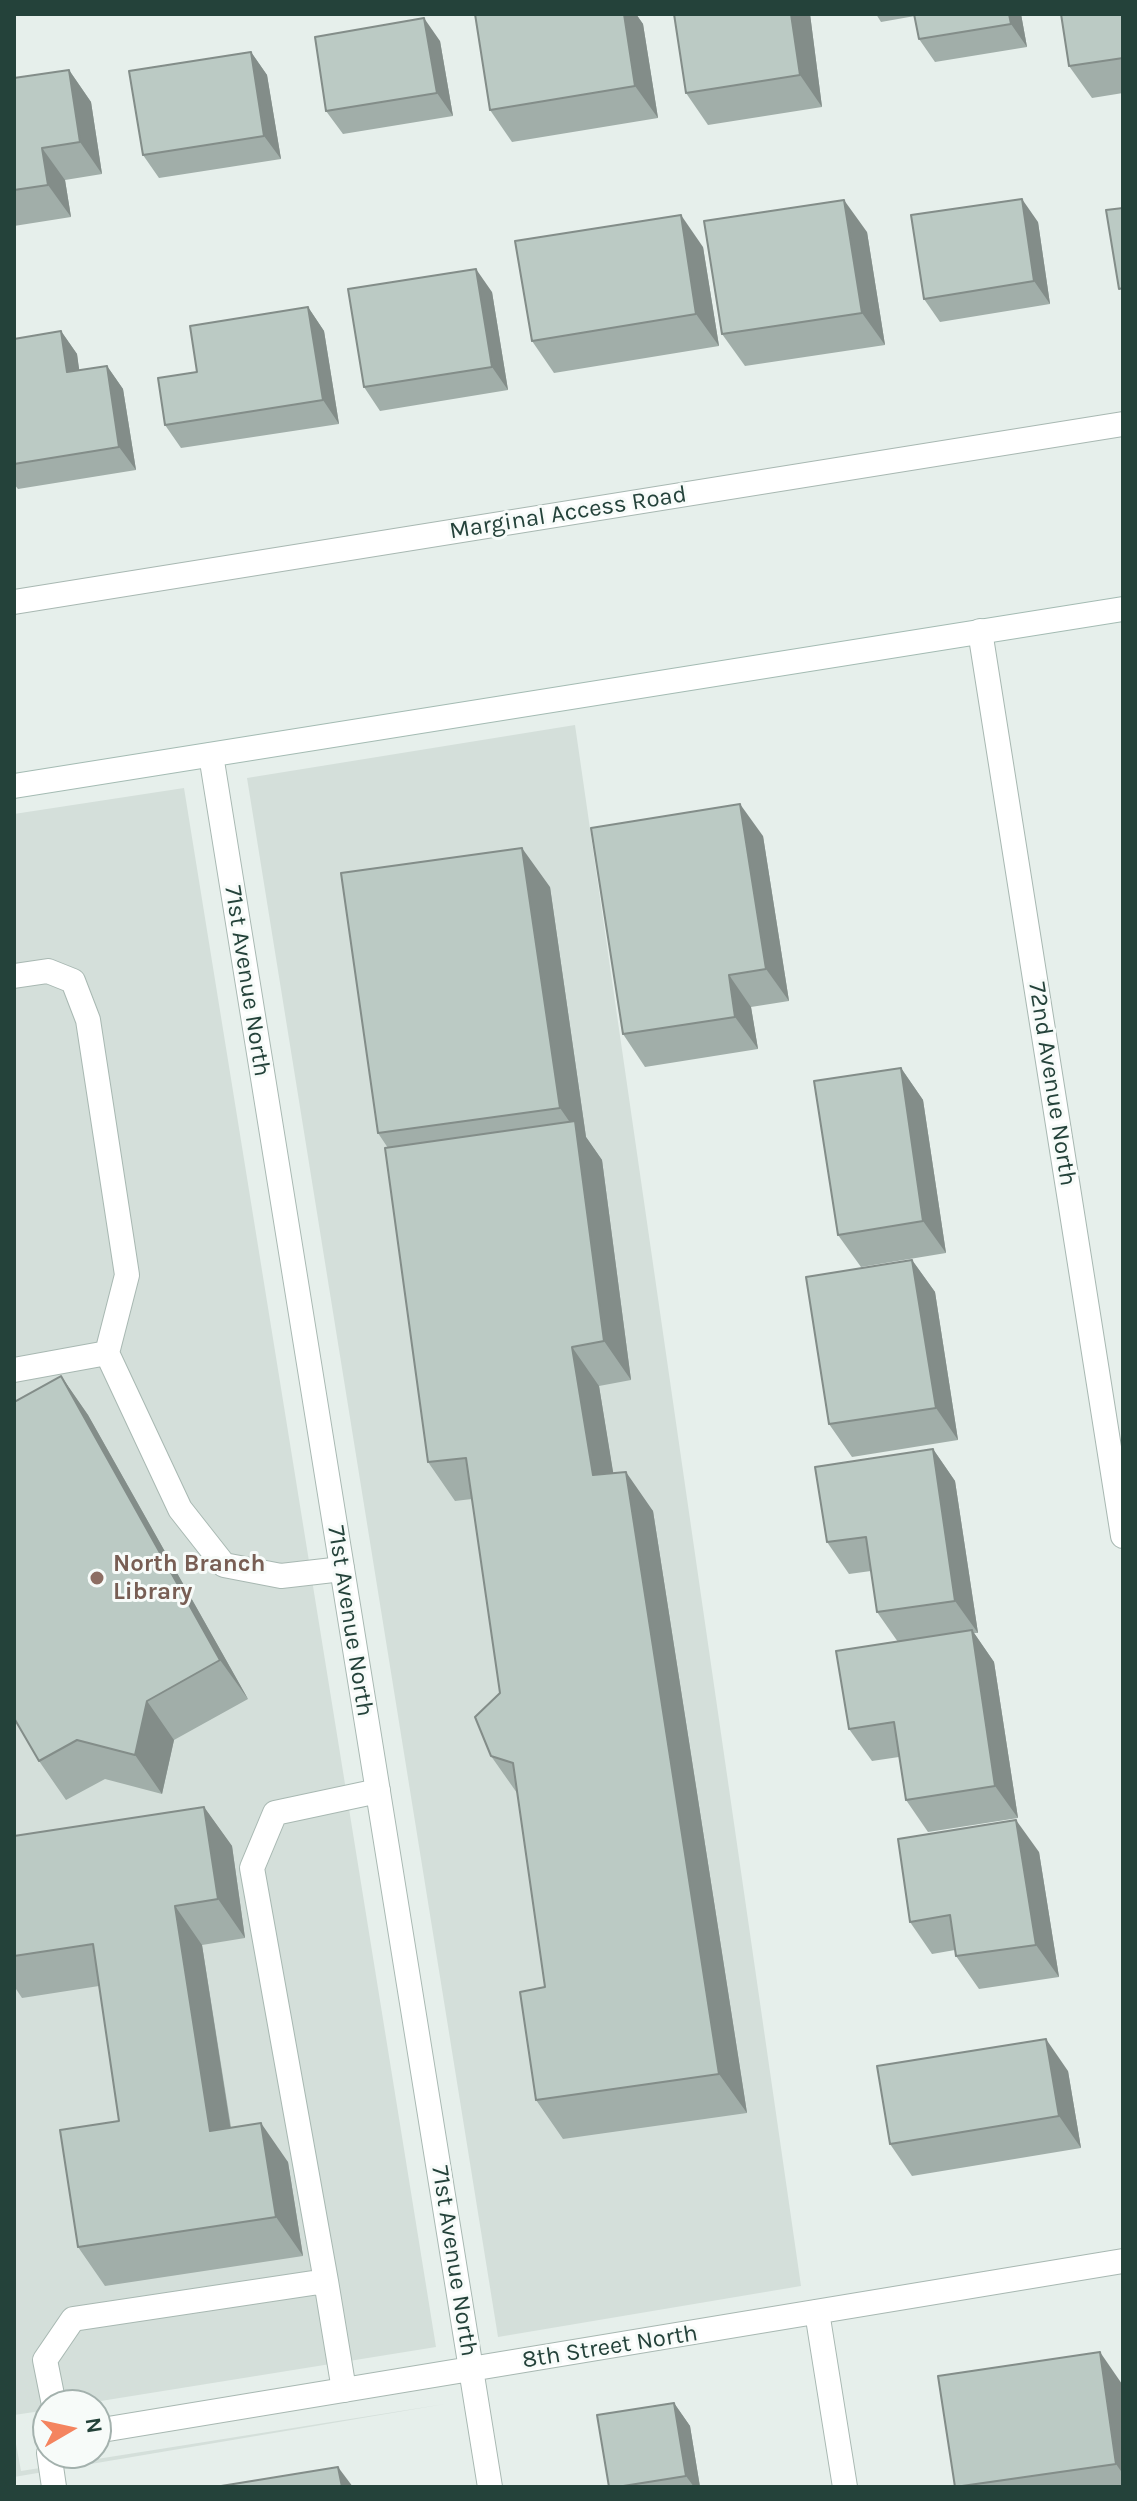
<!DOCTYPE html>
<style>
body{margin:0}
#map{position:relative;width:1137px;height:2501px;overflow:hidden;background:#e6efeb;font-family:Karla,sans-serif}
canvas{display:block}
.frame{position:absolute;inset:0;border:16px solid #24423a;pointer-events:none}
.north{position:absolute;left:32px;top:2389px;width:80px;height:80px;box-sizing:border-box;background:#f7fbf9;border:2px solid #a3b1ad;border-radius:50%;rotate:81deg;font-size:22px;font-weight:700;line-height:32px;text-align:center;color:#24423a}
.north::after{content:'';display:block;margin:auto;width:28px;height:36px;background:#f4845f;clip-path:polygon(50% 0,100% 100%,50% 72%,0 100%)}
</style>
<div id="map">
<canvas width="1137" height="2501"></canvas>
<div class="frame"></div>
<div class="north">N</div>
</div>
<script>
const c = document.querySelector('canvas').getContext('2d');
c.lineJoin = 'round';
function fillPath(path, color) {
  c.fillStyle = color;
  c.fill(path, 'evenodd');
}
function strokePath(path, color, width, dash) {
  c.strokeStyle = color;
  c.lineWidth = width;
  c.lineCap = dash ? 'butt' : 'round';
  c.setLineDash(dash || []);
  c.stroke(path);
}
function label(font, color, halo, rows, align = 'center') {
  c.font = font + ' Karla,sans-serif';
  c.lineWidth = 6;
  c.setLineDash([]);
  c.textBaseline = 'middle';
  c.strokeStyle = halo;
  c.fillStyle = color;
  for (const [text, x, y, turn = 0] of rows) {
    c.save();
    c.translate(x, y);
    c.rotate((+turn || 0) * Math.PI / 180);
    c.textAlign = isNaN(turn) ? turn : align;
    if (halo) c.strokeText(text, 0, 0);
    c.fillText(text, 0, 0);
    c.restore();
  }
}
const built = new Path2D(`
 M 575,725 L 801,2286 L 498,2337 L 247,778 Z
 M 184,788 L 436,2347 L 76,2405 L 48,2405 L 48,2410 L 14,2415 L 14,814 Z
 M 445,2404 L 14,2477 L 14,2433 L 21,2471 Z`);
const service = new Path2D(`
 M 14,976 L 48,971 L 73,981 L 88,1020 L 127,1275 L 107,1353
 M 14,1370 L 107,1353 L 180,1509 L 224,1565 L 281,1576 L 342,1569
 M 326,2281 L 344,2390
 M 817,2312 L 845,2487
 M 54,2405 L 45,2360 L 73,2319 L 326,2281 L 252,1868 L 275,1813 L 378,1791
 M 49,2453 L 54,2487`);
const minor = new Path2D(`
 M 14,602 L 1123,424
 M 980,631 L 1123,1536
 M 211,755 L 490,2487
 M 96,2431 L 1123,2261
 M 47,2438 L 48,2438`);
const secondary = new Path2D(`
 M 14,786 L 1123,609`);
const wall = new Path2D(`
 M 478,14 L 636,14 L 643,24 L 658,118 L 512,142 L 490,110 Z
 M 674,14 L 810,14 L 822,107 L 708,125 L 686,93 Z
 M 876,14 L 1021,14 L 1027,47 L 935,62 L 919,39 L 915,16 L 881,22 Z
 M 1123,14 L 1123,93 L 1092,98 L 1069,66 Z
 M 440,41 L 453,116 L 343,134 L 326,111 Z
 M 251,52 L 267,75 L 281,159 L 159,178 L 143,155 Z
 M 69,70 L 91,102 L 102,174 L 65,180 L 71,217 L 14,226 L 14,78 Z
 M 1038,222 L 1050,304 L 940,322 L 924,299 Z
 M 867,232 L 885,345 L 745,366 L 722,334 Z
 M 703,247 L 719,346 L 554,373 L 532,341 Z
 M 492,292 L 508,390 L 380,411 L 364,387 Z
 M 308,307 L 324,331 L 339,424 L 181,448 L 165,425 L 197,372 Z
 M 61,331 L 77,354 L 79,371 L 107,366 L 123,389 L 136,470 L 18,489 L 14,484 L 14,339 Z
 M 763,836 L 789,1001 L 751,1007 L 758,1049 L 645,1067 L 623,1034 Z
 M 550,887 L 586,1137 L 602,1160 L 631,1380 L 599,1386 L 613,1473 L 653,1511 L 747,2113 L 563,2139 L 536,2100 L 545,1987 L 517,1793 L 491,1756 L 500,1693 L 472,1499 L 455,1501 L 428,1462 L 388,1148 L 378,1133 Z
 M 901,1068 L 923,1100 L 946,1253 L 861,1267 L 838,1235 Z
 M 912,1260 L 935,1292 L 958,1440 L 852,1457 L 829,1424 Z
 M 61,1376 L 88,1415 L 248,1699 L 174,1740 L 162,1794 L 105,1779 L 66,1800 L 39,1761 Z
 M 933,1449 L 955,1481 L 978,1633 L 974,1633 L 994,1662 L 1018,1818 L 928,1832 L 906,1800 L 899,1757 L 872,1761 L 849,1729 L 898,1642 L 877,1612 L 871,1571 L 849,1574 L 827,1542 Z
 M 204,1807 L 232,1846 L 245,1938 L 202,1945 L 231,2127 L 288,2162 L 303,2256 L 105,2286 L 78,2247 L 119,2121 L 99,1986 L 22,1998 L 14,1986 L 14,1836 Z
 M 1039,1852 L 1059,1977 L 979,1989 L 956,1956 L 955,1950 L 932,1954 L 910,1922 Z
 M 1068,2071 L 1081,2148 L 912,2176 L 890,2144 Z
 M 1122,2384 L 1123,2487 L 955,2487 Z
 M 674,2403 L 690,2426 L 700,2487 L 609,2487 Z`);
const shadedWall = new Path2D(`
 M 624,14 L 636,14 L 643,24 L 658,118 L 635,86 Z
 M 791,14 L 810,14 L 822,107 L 800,75 Z
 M 1009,14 L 1021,14 L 1027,47 L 1011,24 Z
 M 424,18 L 440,41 L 453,116 L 437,93 Z
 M 251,52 L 267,75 L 281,159 L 264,136 Z
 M 69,70 L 91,102 L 102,174 L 80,142 Z
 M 42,148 L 65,180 L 71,217 L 48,185 Z
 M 1022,199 L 1038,222 L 1050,304 L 1034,281 Z
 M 844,200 L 867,232 L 885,345 L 862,313 Z
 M 681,215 L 703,247 L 719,346 L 696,314 Z
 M 476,269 L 492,292 L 508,390 L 492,367 Z
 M 308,307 L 324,331 L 339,424 L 323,400 Z
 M 61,331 L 77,354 L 83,396 L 67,372 Z
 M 107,366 L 123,389 L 136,470 L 119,447 Z
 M 740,804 L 763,836 L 789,1001 L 766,969 Z
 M 522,848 L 550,887 L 586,1137 L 602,1160 L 631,1380 L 604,1341 L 576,1131 L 560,1108 Z
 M 729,975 L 751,1007 L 758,1049 L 735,1017 Z
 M 901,1068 L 923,1100 L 946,1253 L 923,1221 Z
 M 912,1260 L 935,1292 L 958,1440 L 936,1408 Z
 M 572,1347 L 599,1386 L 620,1514 L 593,1475 Z
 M 61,1376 L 88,1415 L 248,1699 L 220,1660 Z
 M 933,1449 L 955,1481 L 978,1633 L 955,1601 Z
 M 626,1472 L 653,1511 L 747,2113 L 719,2074 Z
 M 972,1630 L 994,1662 L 1018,1818 L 995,1786 Z
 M 147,1701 L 174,1740 L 162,1794 L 135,1755 Z
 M 204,1807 L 232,1846 L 245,1938 L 218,1899 Z
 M 1016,1820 L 1039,1852 L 1059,1977 L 1036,1945 Z
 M 175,1906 L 202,1945 L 237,2170 L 210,2131 Z
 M 1046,2039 L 1068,2071 L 1081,2148 L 1059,2116 Z
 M 261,2123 L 288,2162 L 303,2256 L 276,2217 Z
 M 1100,2352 L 1122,2384 L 1123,2474 L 1116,2464 Z
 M 674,2403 L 690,2426 L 700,2487 L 694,2487 L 686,2476 Z
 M 338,2467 L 353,2487 L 342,2487 Z`);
const building = new Path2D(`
 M 475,14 L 624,14 L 635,86 L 490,110 Z
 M 674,14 L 791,14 L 800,75 L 686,93 Z
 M 914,14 L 1009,14 L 1011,24 L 919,39 Z
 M 1061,14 L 1123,14 L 1123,58 L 1069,66 Z
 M 424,18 L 437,93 L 326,111 L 315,37 Z
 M 251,52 L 264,136 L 143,155 L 129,71 Z
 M 69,70 L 80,142 L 42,148 L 48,185 L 14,190 L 14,78 Z
 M 1022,199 L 1034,281 L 924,299 L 911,215 Z
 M 844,200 L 862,313 L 722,334 L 704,221 Z
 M 1123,208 L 1123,288 L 1119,289 L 1106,210 Z
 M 681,215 L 696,314 L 532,341 L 515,241 Z
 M 476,269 L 492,367 L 364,387 L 348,289 Z
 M 308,307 L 323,400 L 165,425 L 158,378 L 197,372 L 190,326 Z
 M 61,331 L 67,372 L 107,366 L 119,447 L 14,464 L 14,339 Z
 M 740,804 L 766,969 L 729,975 L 735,1017 L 623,1034 L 591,828 Z
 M 522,848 L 560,1108 L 378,1133 L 341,873 Z
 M 901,1068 L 923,1221 L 838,1235 L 814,1081 Z
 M 575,1121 L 604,1341 L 572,1347 L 593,1475 L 626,1472 L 719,2074 L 536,2100 L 520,1992 L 545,1987 L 513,1763 L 491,1756 L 475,1717 L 500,1693 L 466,1458 L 428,1462 L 385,1148 Z
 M 912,1260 L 936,1408 L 829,1424 L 806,1277 Z
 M 61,1376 L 220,1660 L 147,1701 L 135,1755 L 77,1740 L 39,1761 L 14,1718 L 14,1402 Z
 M 933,1449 L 955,1601 L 877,1612 L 866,1537 L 827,1542 L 815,1467 Z
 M 972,1630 L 995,1786 L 906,1800 L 894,1722 L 849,1729 L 836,1651 Z
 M 204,1807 L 218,1899 L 175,1906 L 210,2131 L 261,2123 L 276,2217 L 78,2247 L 60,2130 L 119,2121 L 93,1944 L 14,1956 L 14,1836 Z
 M 1016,1820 L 1036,1945 L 956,1956 L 950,1915 L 910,1922 L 898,1839 Z
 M 1046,2039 L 1059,2116 L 890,2144 L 877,2066 Z
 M 1100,2352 L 1116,2464 L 955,2487 L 938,2376 Z
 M 674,2403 L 686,2476 L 617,2487 L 609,2487 L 597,2415 Z
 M 338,2467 L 342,2487 L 215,2487 Z`);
const markers = [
 [97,1578,8,"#8d6e63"]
];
const streetNames = [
 ["Marginal Access Road",568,513,-9],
 ["71st Avenue North",247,981,81],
 ["72nd Avenue North",1052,1084,81],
 ["71st Avenue North",350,1621,81],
 ["71st Avenue North",454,2261,81],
 ["8th Street North",610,2347,-9]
];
const educationNames = [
 ["North Branch",113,1564],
 ["Library",113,1592]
];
fillPath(built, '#d4dfda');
strokePath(service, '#a8b8b2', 26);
strokePath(minor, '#a8b8b2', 26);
strokePath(secondary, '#a4bbb3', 26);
strokePath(service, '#fff', 24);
strokePath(minor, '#fff', 24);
strokePath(secondary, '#fff', 24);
fillPath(wall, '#a1aea9');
fillPath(shadedWall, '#838d89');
fillPath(building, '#bbcac4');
strokePath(building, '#838d89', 2);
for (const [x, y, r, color] of markers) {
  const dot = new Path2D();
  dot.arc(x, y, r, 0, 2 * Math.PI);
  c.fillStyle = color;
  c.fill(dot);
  strokePath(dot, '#f7fbf9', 3);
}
label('24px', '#24423a', '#f7fbf9', streetNames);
label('bold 24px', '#785e54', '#f7fbf9', educationNames, 'left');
</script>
